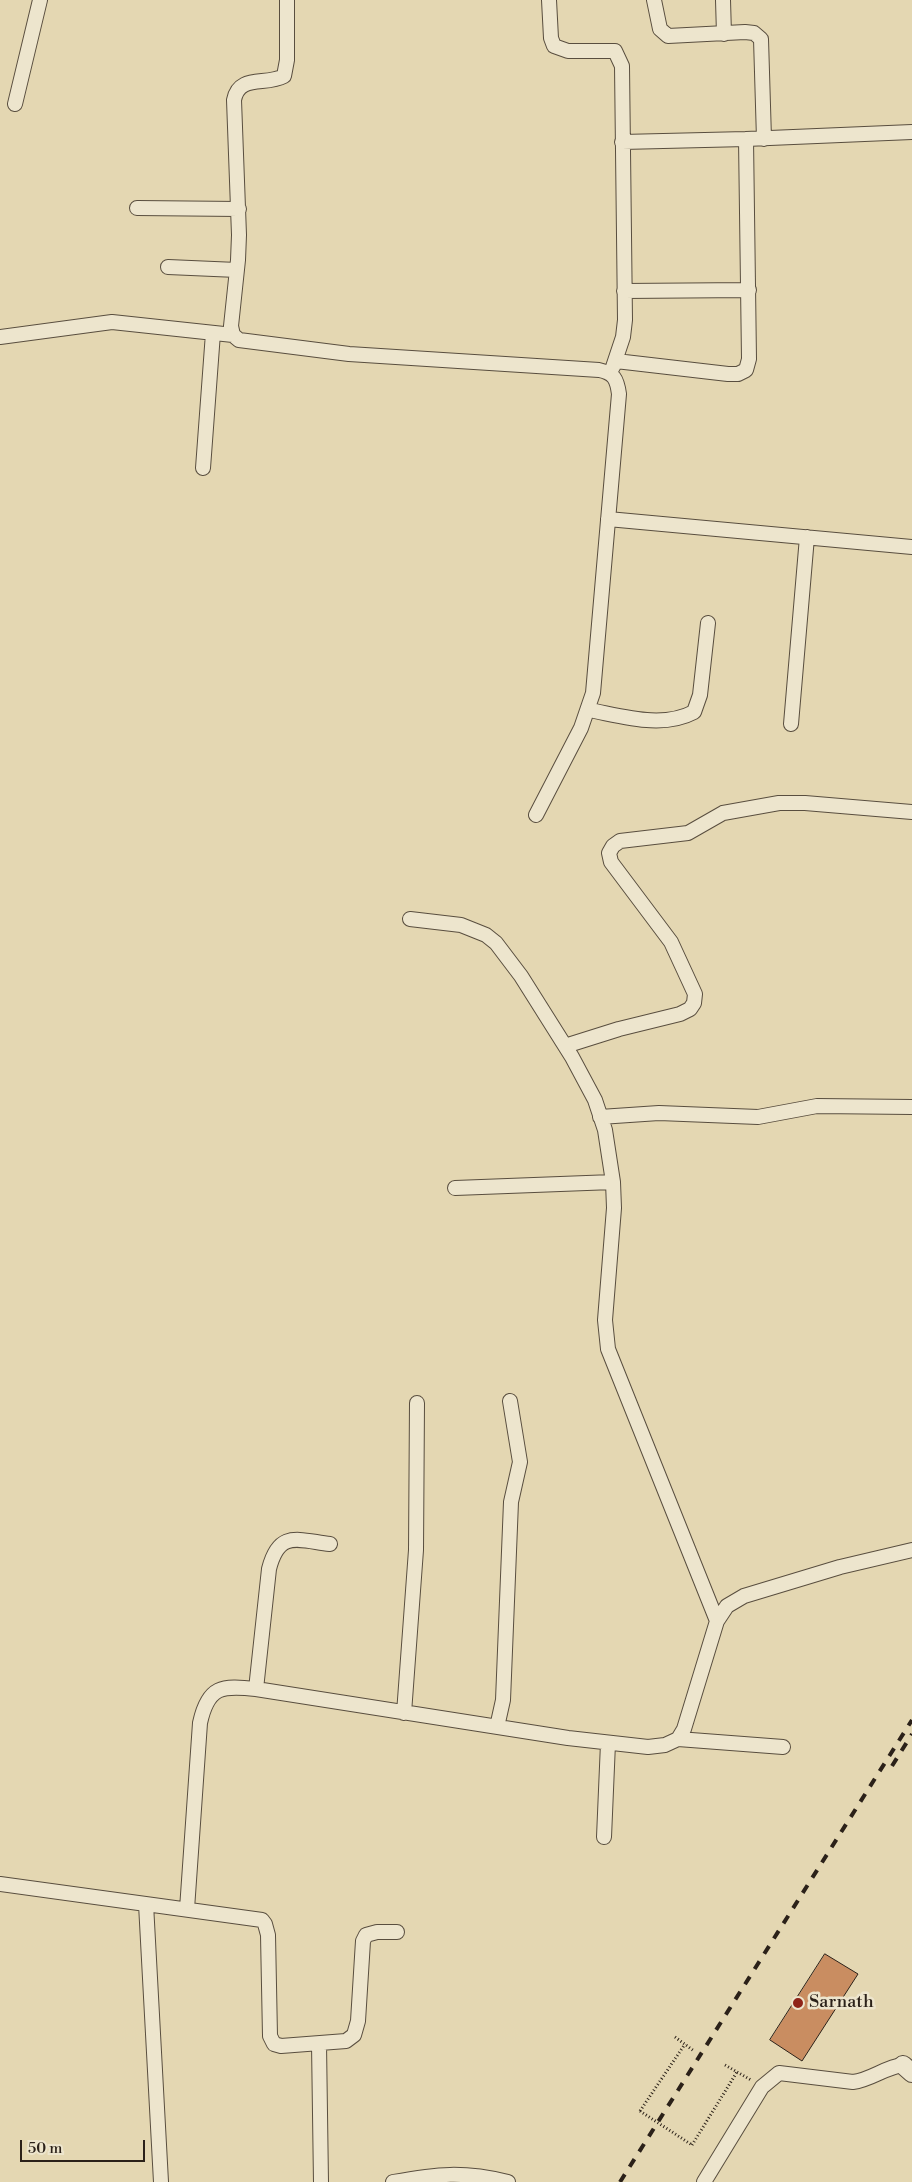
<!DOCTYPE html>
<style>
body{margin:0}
#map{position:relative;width:912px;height:2182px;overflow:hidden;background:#e4d7b2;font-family:"Libre Bodoni",serif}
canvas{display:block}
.scale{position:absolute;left:20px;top:2140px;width:125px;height:22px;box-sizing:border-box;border:2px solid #2b2119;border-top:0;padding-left:6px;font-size:15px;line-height:18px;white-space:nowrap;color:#2b2119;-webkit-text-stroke:4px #ede5cd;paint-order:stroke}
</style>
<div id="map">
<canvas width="912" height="2182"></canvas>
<div class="scale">50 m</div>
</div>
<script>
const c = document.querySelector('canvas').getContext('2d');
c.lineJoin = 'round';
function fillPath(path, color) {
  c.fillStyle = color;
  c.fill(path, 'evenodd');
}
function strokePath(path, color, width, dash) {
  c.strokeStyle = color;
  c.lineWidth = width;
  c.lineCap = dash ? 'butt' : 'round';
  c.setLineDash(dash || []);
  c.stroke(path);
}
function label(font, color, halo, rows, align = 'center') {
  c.font = font + ' "Libre Bodoni",serif';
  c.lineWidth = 5;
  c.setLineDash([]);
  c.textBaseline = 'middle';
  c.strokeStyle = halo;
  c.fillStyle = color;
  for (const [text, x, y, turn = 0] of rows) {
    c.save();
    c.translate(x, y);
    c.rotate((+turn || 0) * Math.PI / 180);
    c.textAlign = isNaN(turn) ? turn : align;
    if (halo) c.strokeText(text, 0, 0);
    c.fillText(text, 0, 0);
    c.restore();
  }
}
const building = new Path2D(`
 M 825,1954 L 858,1974 L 802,2061 L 770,2040 Z`);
const path = new Path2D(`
 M 675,2037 L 694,2051
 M 725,2065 L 751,2080
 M 640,2111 L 685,2044
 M 692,2145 L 737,2072`);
const minor = new Path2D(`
 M 287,0 L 287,60 L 284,76 C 265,86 239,74 234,100 L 239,235 L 238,260 L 231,326 L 233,335 L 239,340 L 349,354 L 599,370 C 614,373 617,379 619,394 L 593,693 L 581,728 L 536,815
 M 549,0 L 551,38 L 554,46 L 568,51 L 615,51 L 622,66 L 625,320 L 623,337 L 613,367
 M 654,0 L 660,29 L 668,36 L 745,32 L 754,33 L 761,39 L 764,139
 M 723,0 L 724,34
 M 15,104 L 40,0
 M 622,142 L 746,139
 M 137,208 L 239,209
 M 168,267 L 237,270
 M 624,291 L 749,290
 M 0,337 L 112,322 L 233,335
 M 616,361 L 728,374 L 738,374 L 746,370 L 749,359 L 746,139 L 912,132
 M 203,468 L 213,333
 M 608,519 L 912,547
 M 589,710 C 622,716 662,729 694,712 L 700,695 L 708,623
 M 791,724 L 807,537
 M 410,919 L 461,925 L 486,935 L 496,943 L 521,976 L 572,1057 L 595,1100 L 605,1130 L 613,1182 L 614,1208 L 605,1320 L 608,1349 L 717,1621
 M 565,1046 L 619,1029 L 680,1014 L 690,1009 L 694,1003 L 695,994 L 671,942 L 611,862 L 609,853 L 613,846 L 620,841 L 688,833 L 723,813 L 779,803 L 805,803 L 912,812
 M 600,1117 L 659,1113 L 758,1117 L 817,1106 L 912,1107
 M 455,1188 L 613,1182
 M 256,1689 L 269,1569 C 279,1530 297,1540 330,1544
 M 404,1713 L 416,1550 L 417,1403
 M 497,1727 L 503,1700 L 511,1502 L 520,1462 L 510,1401
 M 678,1739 L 783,1747
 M 604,1837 L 608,1743
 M 0,1884 L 262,1920 L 265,1924 L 268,1935 L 270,2036 L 274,2044 L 281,2046 L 346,2041 L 354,2035 L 358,2021 L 363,1941 L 366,1935 L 377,1932 L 397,1932
 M 146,1904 L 161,2182
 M 187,1909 L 200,1723 C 208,1686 222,1685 256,1689 L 568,1738 L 648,1747 L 665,1745 L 678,1739 L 684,1729 L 717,1621 L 727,1606 L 744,1596 L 840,1567 L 912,1550
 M 319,2044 L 321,2182
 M 393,2182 C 437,2174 463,2171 508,2182
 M 704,2182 L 762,2087 L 779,2073 L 853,2082 C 871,2080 885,2067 903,2065`);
const tertiary = new Path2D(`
 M 903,2065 L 912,2073`);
const rail = new Path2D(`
 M 892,1766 L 912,1734
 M 620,2182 L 912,1720`);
const pathBridge = new Path2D(`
 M 640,2111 L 692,2145`);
const markers = [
 [798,2003,6,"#8f2418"]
];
const poiNames = [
 ["Sarnath",809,2003]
];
fillPath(building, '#c98d61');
strokePath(building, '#2b2119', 1);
strokePath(minor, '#594e3f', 16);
strokePath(tertiary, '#594e3f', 20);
strokePath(path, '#2b2119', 3, [1, 2.5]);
strokePath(minor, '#ede5cd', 14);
strokePath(tertiary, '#ede5cd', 18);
strokePath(rail, '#2b2119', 4, [9, 9]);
strokePath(pathBridge, '#2b2119', 3, [1, 2.5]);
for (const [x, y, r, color] of markers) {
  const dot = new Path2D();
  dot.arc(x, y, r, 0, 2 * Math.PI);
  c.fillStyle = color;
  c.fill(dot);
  strokePath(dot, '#ede5cd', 2);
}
label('18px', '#2b2119', '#ede5cd', poiNames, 'left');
</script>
